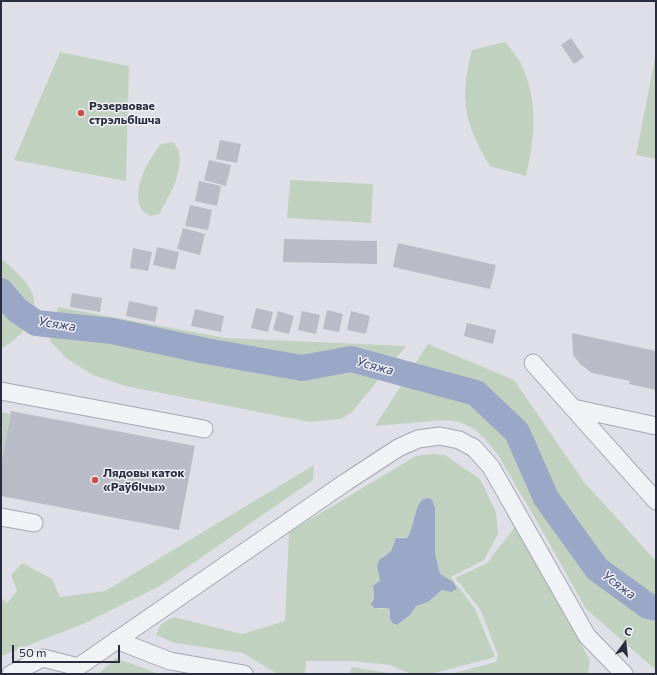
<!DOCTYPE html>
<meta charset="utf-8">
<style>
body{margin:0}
#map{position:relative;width:657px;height:675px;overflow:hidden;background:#dfe0e7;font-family:Commissioner,sans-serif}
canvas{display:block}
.frame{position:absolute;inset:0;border:2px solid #292c3e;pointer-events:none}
.north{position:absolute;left:605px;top:623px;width:40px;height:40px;-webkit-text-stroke:3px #eef0f5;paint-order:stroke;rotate:15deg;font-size:11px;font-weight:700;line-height:16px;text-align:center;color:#292c3e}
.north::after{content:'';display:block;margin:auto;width:14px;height:18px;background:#292c3e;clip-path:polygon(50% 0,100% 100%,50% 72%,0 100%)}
.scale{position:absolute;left:12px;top:645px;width:108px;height:18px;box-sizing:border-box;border:2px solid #292c3e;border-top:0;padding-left:5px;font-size:12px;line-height:14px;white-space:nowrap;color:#292c3e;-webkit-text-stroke:3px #eef0f5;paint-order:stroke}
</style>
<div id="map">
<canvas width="657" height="675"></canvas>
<div class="frame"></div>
<div class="north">С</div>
<div class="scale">50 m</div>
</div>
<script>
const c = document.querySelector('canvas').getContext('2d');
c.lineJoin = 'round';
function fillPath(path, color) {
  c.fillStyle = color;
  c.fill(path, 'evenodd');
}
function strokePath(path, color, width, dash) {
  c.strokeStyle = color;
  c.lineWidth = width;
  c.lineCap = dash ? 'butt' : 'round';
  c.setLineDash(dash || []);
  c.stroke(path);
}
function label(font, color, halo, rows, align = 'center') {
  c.font = font + ' Commissioner,sans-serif';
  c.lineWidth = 3;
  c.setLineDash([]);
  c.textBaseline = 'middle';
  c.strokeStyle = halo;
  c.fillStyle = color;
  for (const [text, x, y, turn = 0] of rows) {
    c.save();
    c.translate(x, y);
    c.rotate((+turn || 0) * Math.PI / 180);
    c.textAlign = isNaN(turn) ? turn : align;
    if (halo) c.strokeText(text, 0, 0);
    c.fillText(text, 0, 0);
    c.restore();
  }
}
const green = new Path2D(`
 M 505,42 C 510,48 516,55 520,62 C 539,99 535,137 526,176 L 490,166 C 464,123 459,99 472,50 Z
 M 60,52 L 129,66 L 126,181 L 14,160 Z
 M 656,53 L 656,159 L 636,155 Z
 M 173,142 C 175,145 178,148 179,152 C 183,173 169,197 159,214 L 150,216 C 148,214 144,212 142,210 C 130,191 149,158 161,144 Z
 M 290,180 L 373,184 L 371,223 L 287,218 Z
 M 1,258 C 9,266 20,274 27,284 C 46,309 23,337 1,349 Z
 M 58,307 L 226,338 L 406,346 L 352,412 L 341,419 L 310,422 L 125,386 L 91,374 L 66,358 L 50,341 Z
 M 428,344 L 514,380 L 584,482 L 656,561 L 656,670 L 586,609 L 539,525 L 498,455 L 484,438 L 474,429 L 460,422 L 446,420 L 375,426 Z
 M 1,412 L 10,414 L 1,464 Z
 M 433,454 L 445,455 L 480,479 L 496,512 L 498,534 L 484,560 L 451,577 L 475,609 L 495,657 L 431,674 L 411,674 L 390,665 L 352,661 L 306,661 L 305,674 L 277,674 L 243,653 L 175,643 L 156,635 L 161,624 L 174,617 L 242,634 L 285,621 L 289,532 L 416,456 ZM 435,508 L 435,553 L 440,574 L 455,586 L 451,592 L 442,590 L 428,602 L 416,606 L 411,614 L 397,625 L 392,623 L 390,619 L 390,610 L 388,608 L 380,609 L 371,604 L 374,599 L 373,591 L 380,581 L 377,566 L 384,555 L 391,551 L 395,540 L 399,537 L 407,538 C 413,530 414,523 415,513 Z
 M 314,465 L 313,480 L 160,586 L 83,624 L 1,656 L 1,598 L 7,603 L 17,591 L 11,575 L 22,563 L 52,579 L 60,597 L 105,591 Z
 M 515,527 L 590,660 L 588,674 L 450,674 L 496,662 L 498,655 L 480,609 L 455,578 L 487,563 Z
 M 116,658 L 159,674 L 98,674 Z
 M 352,667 L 395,674 L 349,674 Z`);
const water = new Path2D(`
 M 428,498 L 432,500 L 435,508 L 435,553 L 440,574 L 453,582 L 457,589 L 451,592 L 442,590 L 428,602 L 416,606 L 411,614 L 397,625 L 392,623 L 390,619 L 390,610 L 388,608 L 374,608 L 371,604 L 374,599 L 373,586 L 380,581 L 377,566 L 379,560 L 391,551 L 396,538 L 407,538 C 416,527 413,499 428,498 Z`);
const river = new Path2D(`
 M 1,291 L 17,310 L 36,323 L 112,331 L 206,351 L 302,368 L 351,359 L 476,393 L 517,432 L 546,498 L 597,569 L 648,606 L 656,608`);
const building = new Path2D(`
 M 571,38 L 584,57 L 574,64 L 561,45 Z
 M 220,140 L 241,144 L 237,163 L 216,159 Z
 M 209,160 L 231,165 L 226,186 L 204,180 Z
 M 199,181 L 221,186 L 217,206 L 195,201 Z
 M 190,205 L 212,210 L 208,230 L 185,226 Z
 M 183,228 L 205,234 L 200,255 L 177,249 Z
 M 284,239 L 377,241 L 377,264 L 283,262 Z
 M 398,243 L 496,265 L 490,289 L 393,267 Z
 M 157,247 L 179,252 L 175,270 L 153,265 Z
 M 133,248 L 152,252 L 148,271 L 130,268 Z
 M 72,293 L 102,298 L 100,312 L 70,307 Z
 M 129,301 L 158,307 L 155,322 L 126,316 Z
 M 256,308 L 273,312 L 268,332 L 251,328 Z
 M 195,309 L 224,316 L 221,332 L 191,326 Z
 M 327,310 L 343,314 L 339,332 L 323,329 Z
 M 278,311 L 294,316 L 289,334 L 273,330 Z
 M 302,311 L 320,315 L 316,334 L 298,330 Z
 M 351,311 L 370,316 L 366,334 L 347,330 Z
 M 467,323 L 496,330 L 493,344 L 464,336 Z
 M 572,333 L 656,351 L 656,390 L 629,384 L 630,381 L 592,373 L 580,364 L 573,355 Z
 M 11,411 L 195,446 L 179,530 L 1,496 L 1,464 Z`);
const minor = new Path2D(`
 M 533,363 L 573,408 L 656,426
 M 1,391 L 204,429
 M 573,408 L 656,501
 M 1,517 L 34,523
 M 116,640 L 170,661 L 244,674
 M 11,674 L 43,658 L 78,667
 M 75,674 L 78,667 L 346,482 L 398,448 L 418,439 L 440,436 L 459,440 L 474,448 L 491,467 L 587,636 L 624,674`);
const markers = [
 [81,113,4,"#c75149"],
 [95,480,4,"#c75149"]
];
const poiNames = [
 ["Рэзервовае",89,106],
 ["стрэльбішча",89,120],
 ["Лядовы каток",103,473],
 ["«Раўбічы»",103,487]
];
const waterNames = [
 ["Усяжа",57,324,9],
 ["Усяжа",375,366,15],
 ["Усяжа",619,585,37]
];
fillPath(green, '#c1d1c0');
fillPath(water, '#9ba7c6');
strokePath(river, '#9ba7c6', 26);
fillPath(building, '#b9bbc7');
strokePath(minor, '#a5a6b1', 19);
strokePath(minor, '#f1f2f6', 17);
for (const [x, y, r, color] of markers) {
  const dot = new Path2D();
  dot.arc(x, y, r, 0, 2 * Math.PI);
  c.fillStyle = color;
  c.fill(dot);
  strokePath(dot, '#eef0f5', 1.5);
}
label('bold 12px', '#292c3e', '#eef0f5', poiNames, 'left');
label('italic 13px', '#35426f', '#eef0f5', waterNames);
</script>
